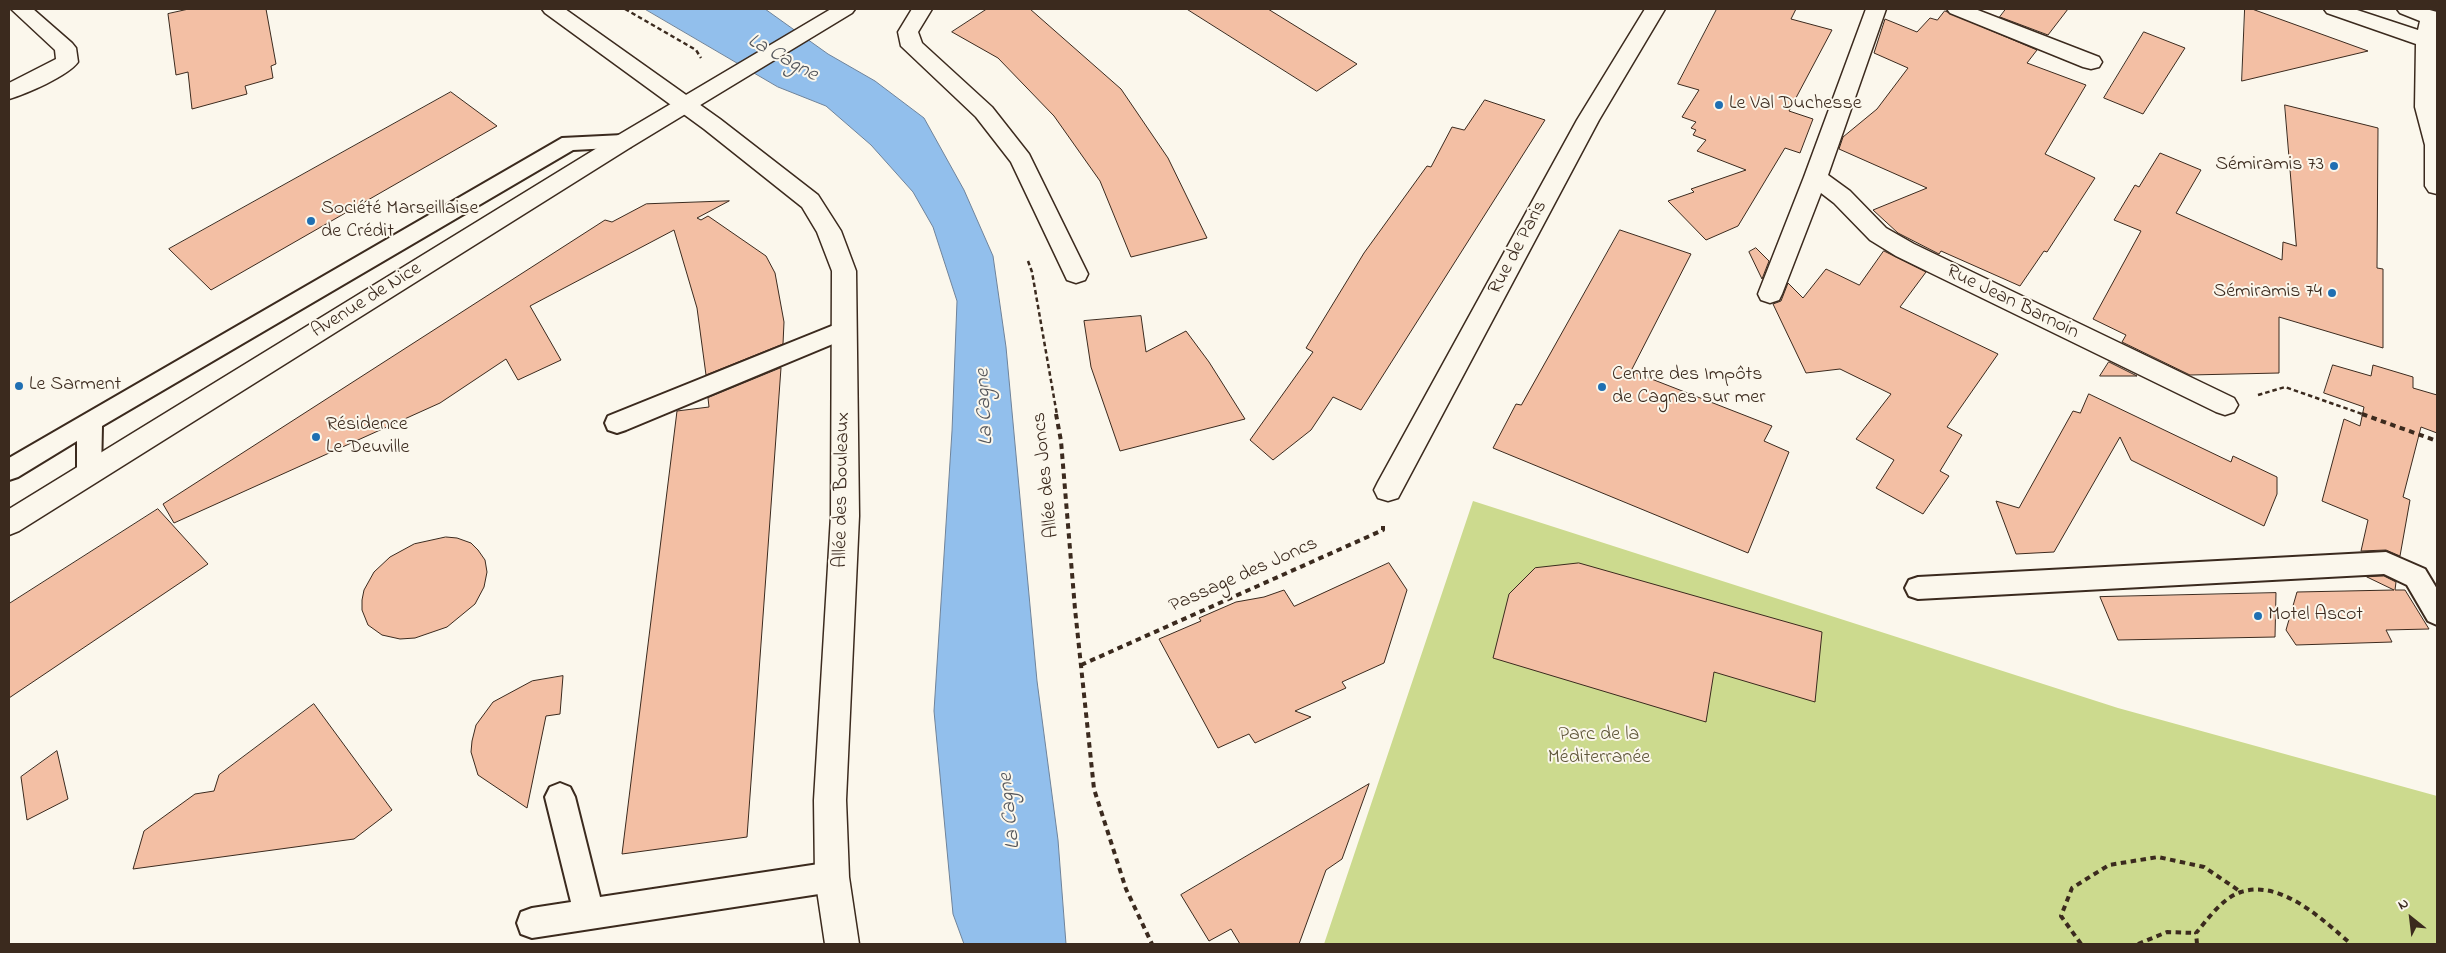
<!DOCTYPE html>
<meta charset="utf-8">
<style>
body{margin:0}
#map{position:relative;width:2446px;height:953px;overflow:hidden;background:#fbf7ec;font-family:"Indie Flower",sans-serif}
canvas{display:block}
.frame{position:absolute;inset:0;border:10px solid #3b2a1e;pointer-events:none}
.north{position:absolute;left:2386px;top:893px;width:50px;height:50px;-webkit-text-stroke:4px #fbf7ec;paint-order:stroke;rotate:331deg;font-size:14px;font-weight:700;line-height:20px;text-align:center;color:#3b2a1e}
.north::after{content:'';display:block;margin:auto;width:18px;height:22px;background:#3b2a1e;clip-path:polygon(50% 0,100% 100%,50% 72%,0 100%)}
</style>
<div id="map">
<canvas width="2446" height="953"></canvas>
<div class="frame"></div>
<div class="north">N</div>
</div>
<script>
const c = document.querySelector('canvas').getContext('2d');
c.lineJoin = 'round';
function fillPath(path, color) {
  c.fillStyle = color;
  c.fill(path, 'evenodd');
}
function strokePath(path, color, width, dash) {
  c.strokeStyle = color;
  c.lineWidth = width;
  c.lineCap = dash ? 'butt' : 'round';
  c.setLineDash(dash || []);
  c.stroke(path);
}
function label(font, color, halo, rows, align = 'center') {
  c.font = font + ' "Indie Flower",sans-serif';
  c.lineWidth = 4;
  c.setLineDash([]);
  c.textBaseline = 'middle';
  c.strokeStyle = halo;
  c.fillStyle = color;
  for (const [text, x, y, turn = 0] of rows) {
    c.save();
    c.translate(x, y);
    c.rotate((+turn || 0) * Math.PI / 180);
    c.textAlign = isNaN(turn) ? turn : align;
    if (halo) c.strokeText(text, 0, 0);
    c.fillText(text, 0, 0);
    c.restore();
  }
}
const green = new Path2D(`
 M 1473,501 L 2118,708 L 2437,796 L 2437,944 L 1324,944 Z`);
const water = new Path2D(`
 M 645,9 L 765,9 L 828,54 L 875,81 L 924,118 L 964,190 L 993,256 L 1006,347 L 1037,681 L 1058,840 L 1066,944 L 964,944 L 953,914 L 934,711 L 952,431 L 957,301 L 933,227 L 913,192 L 871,145 L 826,106 L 778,87 Z`);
const building = new Path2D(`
 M 189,9 L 266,9 L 276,64 L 271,66 L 273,78 L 245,86 L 247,94 L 192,109 L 188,72 L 176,75 L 168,14 Z
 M 987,9 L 1030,9 L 1121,89 L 1168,158 L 1207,238 L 1131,257 L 1100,181 L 1054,116 L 998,58 L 952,32 Z
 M 1187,9 L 1268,9 L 1357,64 L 1317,91 Z
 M 1717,9 L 1796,9 L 1791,19 L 1832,30 L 1789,111 L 1813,119 L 1800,153 L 1785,148 L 1738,226 L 1706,240 L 1668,201 L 1694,192 L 1691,189 L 1746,170 L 1697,151 L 1706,140 L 1693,135 L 1696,130 L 1691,128 L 1696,122 L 1682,117 L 1699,90 L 1678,84 Z
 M 2006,9 L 2068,9 L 2048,35 L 2000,17 Z
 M 2245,9 L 2252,9 L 2368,51 L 2242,81 Z
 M 1945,11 L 2037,50 L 2027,63 L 2086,85 L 2045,154 L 2095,178 L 2047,252 L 2044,251 L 2020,286 L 1941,251 L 1939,254 L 1898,233 L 1873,210 L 1927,188 L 1839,149 L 1843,137 L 1877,109 L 1908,68 L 1874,53 L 1885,19 L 1917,32 L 1930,18 L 1937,20 Z
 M 2144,32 L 2185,48 L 2143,114 L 2104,98 Z
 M 451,92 L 497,126 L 211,290 L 169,249 Z
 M 1485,100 L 1545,120 L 1361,410 L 1333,397 L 1311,430 L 1273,460 L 1250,440 L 1313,352 L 1306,348 L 1364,253 L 1427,166 L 1431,167 L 1452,127 L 1464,130 Z
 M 2285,105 L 2378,128 L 2377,268 L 2383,269 L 2383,348 L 2279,317 L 2279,373 L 2190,375 L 2122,342 L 2126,335 L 2093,319 L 2141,231 L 2114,220 L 2135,185 L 2139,187 L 2160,153 L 2201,170 L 2176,213 L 2282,260 L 2283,242 L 2296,246 Z
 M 729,201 L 697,218 L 701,220 L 708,216 L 766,256 L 775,273 L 784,322 L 783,344 L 706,375 L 697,308 L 674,230 L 530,306 L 561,360 L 518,380 L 506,359 L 440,403 L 174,523 L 163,504 L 605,220 L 612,222 L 646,204 Z
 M 1620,230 L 1691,254 L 1631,371 L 1772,426 L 1764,441 L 1789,452 L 1748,553 L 1493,448 L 1516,404 L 1521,405 Z
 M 1756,248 L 1769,261 L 1762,279 L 1749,252 Z
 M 1884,251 L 1926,272 L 1900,307 L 1998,354 L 1947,427 L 1962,435 L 1940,471 L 1949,476 L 1923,514 L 1876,488 L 1894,460 L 1856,439 L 1891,394 L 1840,369 L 1806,373 L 1773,304 L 1781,301 L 1788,283 L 1803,298 L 1826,269 L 1859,285 Z
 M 1141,316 L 1146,352 L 1186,331 L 1209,362 L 1245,419 L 1120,451 L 1091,367 L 1084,321 Z
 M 2109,362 L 2137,376 L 2100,376 Z
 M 2333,365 L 2371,376 L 2373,365 L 2413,377 L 2413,388 L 2437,395 L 2437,433 L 2421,427 L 2403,497 L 2410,500 L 2400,556 L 2386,550 L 2361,551 L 2368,520 L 2322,501 L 2344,419 L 2360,426 L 2364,407 L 2324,393 Z
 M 781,368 L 747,837 L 622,854 L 677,411 L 709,407 L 708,398 Z
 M 2089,394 L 2231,462 L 2233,456 L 2277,477 L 2277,494 L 2264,526 L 2131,460 L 2120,437 L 2054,552 L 2016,554 L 1996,501 L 2019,508 L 2073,411 L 2080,413 Z
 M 158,509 L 208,564 L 9,698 L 9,604 Z
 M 446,537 L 457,538 L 471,543 L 478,550 L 485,560 L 487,572 L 484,587 L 475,604 L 447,627 L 415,638 L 400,639 L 382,635 L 368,625 L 362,610 L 362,600 L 364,590 L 374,572 L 390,557 L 414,544 Z
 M 1389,563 L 1407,590 L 1384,663 L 1342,682 L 1346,688 L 1295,711 L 1311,717 L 1255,743 L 1249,734 L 1218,748 L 1159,639 L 1201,621 L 1199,618 L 1236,602 L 1264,597 L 1284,590 L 1294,606 Z
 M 1579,563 L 1822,632 L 1815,702 L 1714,672 L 1706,722 L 1493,658 L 1509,594 L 1535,568 Z
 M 2384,576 L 2396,582 L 2395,590 L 2405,590 L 2429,629 L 2386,630 L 2392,642 L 2296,645 L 2286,630 L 2297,592 L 2394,590 L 2367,577 Z
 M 2276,593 L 2275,637 L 2118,640 L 2100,597 Z
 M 563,676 L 560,714 L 546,716 L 527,808 L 478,775 L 471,752 L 472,741 L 476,725 L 493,702 L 532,681 Z
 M 314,704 L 392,810 L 354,839 L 133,869 L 144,831 L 195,794 L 214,791 L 219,775 Z
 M 57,751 L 68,799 L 27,820 L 21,777 Z
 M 1369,784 L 1342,859 L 1326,870 L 1299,944 L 1240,944 L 1231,929 L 1209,941 L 1181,895 Z`);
const pathFar1 = new Path2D(`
 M 625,9 L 696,50 L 701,58
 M 1028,261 L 1032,272 L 1057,415
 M 2258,395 L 2285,387 L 2365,415`);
const path = new Path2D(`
 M 1056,414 L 1061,441 L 1075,609 L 1094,789 L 1126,889 L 1152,944
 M 2362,414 L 2437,441
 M 1081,665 L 1383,530 L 1383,526
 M 2081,944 L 2061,916 L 2072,888 L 2109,865 L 2158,857 L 2204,867 L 2241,892
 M 2138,944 L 2167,932 L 2196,933
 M 2197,944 L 2196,933 C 2208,919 2222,898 2241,892 C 2281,879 2323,920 2351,944`);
const service = new Path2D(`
 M 623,135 L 630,137 L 633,142 L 630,147 L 573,150 L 102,426 L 101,473 L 98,480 L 89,483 L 80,480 L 77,473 L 77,441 L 18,477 L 9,480 L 9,458 L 562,138 Z
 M 844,321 L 852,324 L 856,330 L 852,336 L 626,430 L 617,433 L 608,430 L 605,423 L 608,416 Z
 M 2386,552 L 2425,569 L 2437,589 L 2437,625 L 2428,621 L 2407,585 L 2384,574 L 1918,599 L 1909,596 L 1905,588 L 1909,580 L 1918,577 Z
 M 560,783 L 570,787 L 575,797 L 600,897 L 832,862 L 843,866 L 847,877 L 843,888 L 832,892 L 532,938 L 521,934 L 517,923 L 521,912 L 532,908 L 571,902 L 545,797 L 550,787 Z`);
const minor = new Path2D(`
 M 11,9 L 33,9 L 72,43 L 76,48 L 78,62 C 68,76 26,94 9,99 L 9,83 L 56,59 L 55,50 Z
 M 542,9 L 565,9 L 720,119 L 818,195 L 841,231 L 856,271 L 859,516 L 846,800 L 849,877 L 859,944 L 825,944 L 815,877 L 814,800 L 831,516 L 832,271 L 817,232 L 802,207 L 704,129 L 545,13 Z
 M 912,9 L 932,9 L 918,32 L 922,43 L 992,107 L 1029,154 L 1088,274 L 1085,280 L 1076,283 L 1067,280 L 1011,162 L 976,117 L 901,46 L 898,32 Z
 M 1645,9 L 1665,9 L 1599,120 L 1398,498 L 1388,501 L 1378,498 L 1374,490 L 1378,482 L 1577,120 Z
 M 1866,9 L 1886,9 L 1828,175 L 1850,191 L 1886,228 L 1914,244 L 2234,398 L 2238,405 L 2234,412 L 2225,415 L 2216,412 L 1896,256 L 1870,240 L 1834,203 L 1821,193 L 1782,294 L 1779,300 L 1770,303 L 1761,300 L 1758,294 L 1804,177 Z
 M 1947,9 L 1975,9 L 2099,57 L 2102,62 L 2099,67 L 2091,69 L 2083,67 L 1950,13 Z
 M 2324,9 L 2354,9 L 2418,30 L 2420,21 L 2400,13 L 2397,9 L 2426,9 L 2437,12 L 2437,194 L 2429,192 L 2425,186 L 2425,145 L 2415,107 L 2416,44 L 2327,13 Z`);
const primary = new Path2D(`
 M 831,9 L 855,9 L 852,13 L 631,147 L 19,531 L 9,535 L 9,509 L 615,137 Z`);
const markers = [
 [1719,105,5,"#1f6fb2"],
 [2334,166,5,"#1f6fb2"],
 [311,221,5,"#1f6fb2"],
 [2332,293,5,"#1f6fb2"],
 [19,386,5,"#1f6fb2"],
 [1602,387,5,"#1f6fb2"],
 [316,437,5,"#1f6fb2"],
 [2258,616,5,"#1f6fb2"]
];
const poiNames = [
 ["Le Val Duchesse",1729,105],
 ["Sémiramis 73",2324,166,"right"],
 ["Société Marseillaise",321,210],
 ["de Crédit",321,233],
 ["Sémiramis 74",2322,293,"right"],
 ["Centre des Impôts",1612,376],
 ["de Cagnes sur mer",1612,399],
 ["Le Sarment",29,386],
 ["Résidence",326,426],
 ["Le Deuville",326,449],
 ["Motel Ascot",2268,616]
];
const streetNames = [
 ["Rue de Paris",1519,248,-62],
 ["Avenue de Nice",367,301,-32],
 ["Rue Jean Barnoin",2012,303,26],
 ["Allée des Joncs",1047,475,-96],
 ["Allée des Bouleaux",843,490,-89],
 ["Passage des Joncs",1244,576,-24]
];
const parkNames = [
 ["Parc de la",1599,736],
 ["Méditerranée",1599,759]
];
const waterNames = [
 ["La Cagne",782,59,29],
 ["La Cagne",986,407,-93],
 ["La Cagne",1011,811,-96]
];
fillPath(green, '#ccda8e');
fillPath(water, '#92bfec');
strokePath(water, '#6f839a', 1);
fillPath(building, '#f3bfa4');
strokePath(building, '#3b2a1e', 1);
strokePath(service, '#3b2a1e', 4);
strokePath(minor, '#3b2a1e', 3);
strokePath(primary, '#3b2a1e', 3);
strokePath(pathFar1, '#3b2a1e', 2.5, [4.5, 3]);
strokePath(path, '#3b2a1e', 4, [5.5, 4.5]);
fillPath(service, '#fbf7ec');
fillPath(minor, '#fbf7ec');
fillPath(primary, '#fbf7ec');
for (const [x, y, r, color] of markers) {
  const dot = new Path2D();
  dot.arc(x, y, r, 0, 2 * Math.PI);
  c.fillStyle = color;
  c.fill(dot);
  strokePath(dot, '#fbf7ec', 2);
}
label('20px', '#3b2a1e', '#fbf7ec', poiNames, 'left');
label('20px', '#3b2a1e', '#fbf7ec', streetNames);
label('20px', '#5f563a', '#fbf7ec', parkNames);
label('italic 21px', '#55575c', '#fbf7ec', waterNames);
</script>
